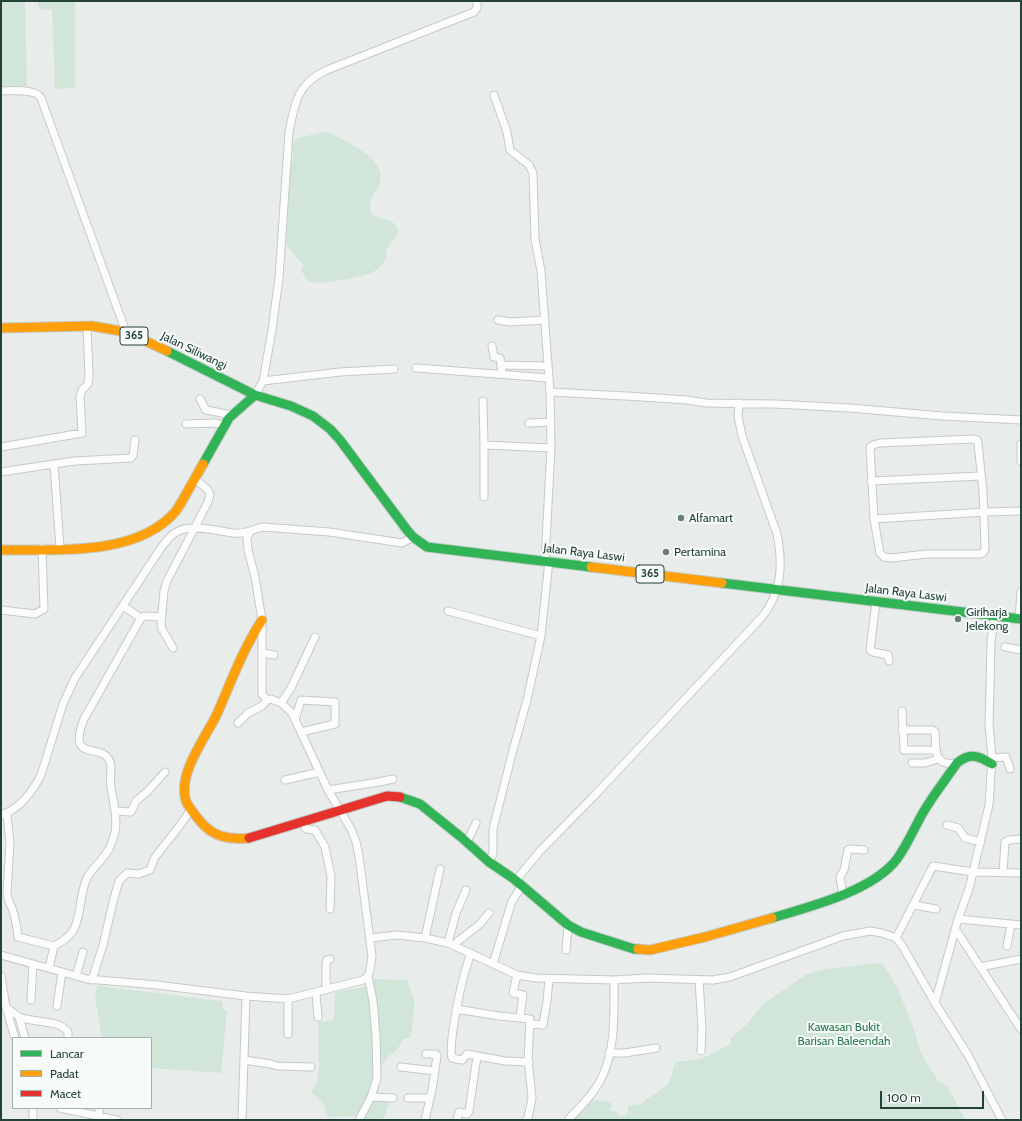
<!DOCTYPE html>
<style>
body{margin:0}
#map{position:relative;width:1022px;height:1121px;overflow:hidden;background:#e8edeb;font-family:Cabin,sans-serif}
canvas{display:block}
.frame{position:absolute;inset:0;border:2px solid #24423a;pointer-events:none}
.legend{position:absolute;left:12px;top:1037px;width:140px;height:72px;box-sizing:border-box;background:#f7fbf9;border:1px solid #a3b1ad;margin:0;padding:5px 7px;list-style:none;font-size:12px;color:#24423a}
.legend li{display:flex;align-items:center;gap:8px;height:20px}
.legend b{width:20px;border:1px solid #a3b1ad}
.scale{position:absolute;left:880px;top:1091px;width:104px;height:18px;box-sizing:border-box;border:2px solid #24423a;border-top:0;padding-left:5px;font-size:12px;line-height:14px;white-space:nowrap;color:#24423a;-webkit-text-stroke:3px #f7fbf9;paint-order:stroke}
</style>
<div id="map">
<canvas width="1022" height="1121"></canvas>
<div class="frame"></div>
<ul class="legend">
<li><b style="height:5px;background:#30b455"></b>Lancar</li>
<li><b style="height:5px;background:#ff9f0a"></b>Padat</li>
<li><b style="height:5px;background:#e5322d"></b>Macet</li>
</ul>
<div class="scale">100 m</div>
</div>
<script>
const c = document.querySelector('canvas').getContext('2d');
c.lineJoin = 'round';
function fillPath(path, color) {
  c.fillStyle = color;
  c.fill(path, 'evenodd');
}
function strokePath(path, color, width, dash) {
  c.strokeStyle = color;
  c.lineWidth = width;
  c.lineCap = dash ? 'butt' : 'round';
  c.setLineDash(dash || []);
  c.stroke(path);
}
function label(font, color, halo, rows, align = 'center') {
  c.font = font + ' Cabin,sans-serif';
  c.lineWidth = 4;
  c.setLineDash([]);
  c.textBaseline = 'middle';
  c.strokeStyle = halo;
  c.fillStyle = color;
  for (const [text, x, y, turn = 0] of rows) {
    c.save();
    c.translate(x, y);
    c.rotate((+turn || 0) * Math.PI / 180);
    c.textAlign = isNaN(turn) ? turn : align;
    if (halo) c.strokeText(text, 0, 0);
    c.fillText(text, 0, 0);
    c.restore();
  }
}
const green = new Path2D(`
 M 1,1 L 25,1 L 27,86 L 1,87 Z
 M 38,1 L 75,1 L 75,88 L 55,89 L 52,9 L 39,10 Z
 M 325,132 C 332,133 335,136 341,139 C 356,147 385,160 380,182 C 376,195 367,197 371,213 C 382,223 392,215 399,231 C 394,243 384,245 386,259 C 382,264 379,269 373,272 C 364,277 318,286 309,281 C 306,279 304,274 301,271 L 303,265 L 286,244 L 288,213 L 290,172 L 293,156 L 292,147 L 297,138 Z
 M 876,963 L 883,964 L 897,987 L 911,1021 L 922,1055 L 937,1079 L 948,1087 L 965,1120 L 572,1120 L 584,1101 C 594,1101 603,1099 612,1104 L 610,1111 L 616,1111 L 618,1116 L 627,1115 L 628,1106 L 642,1104 L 644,1101 C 652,1095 668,1088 671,1078 C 674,1070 671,1068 678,1061 C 702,1061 710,1055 730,1044 L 731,1038 L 746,1025 L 764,1003 L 807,974 L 826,969 Z
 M 374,979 L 407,980 L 415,1002 L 411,1037 L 402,1040 L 398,1049 L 389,1056 L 382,1064 L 378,1095 L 385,1100 L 389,1104 L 384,1117 L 380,1120 L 367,1120 L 353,1116 L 328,1117 L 324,1104 L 312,1093 L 313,1087 L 317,1083 L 319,1065 L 318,1022 L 333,1020 C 336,1011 334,1001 335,992 L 370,986 Z
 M 97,986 L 222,1001 L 222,1009 L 227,1010 L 221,1073 L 151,1068 L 151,1038 L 102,1038 L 95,997 Z`);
const street = new Path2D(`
 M 1,91 C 11,91 36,88 41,98 L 126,332
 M 494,95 L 507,132 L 510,150 L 529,165 L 533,173 L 535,239 L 541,271 L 550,392 L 551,448 L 545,560
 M 498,320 L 511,322 L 545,320
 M 492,346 L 494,357 L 500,358 L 501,365
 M 416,368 L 549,378
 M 502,374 L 501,365 L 548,366
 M 263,381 L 340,372 L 394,369
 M 550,392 L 626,396 L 687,400 L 706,403 L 775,404 L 850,408 L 942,416 L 1021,420
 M 255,395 L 263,381 L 272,330 L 279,278 L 289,132 C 295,102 297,84 327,70 L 474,12 L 477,8 L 477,1
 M 200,399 L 206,410 L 232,415
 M 483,401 L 484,445
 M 529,423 L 551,422
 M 186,424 L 214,423 L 225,425
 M 973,439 L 977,440 L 978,443 L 983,492 L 985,548 L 984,552 L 980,554 L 927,554 L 891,558 L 884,557 L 880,553 L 874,519 L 870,447 L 873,445 L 880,443 Z
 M 1021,444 L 1021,461
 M 1,447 L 82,433 L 80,397 L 82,390 L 88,384 L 89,376 L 87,326
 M 54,464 L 75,461 L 131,458 L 133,455 L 135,440
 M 1,472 L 54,464 L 60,548
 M 871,481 L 981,476
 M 484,497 L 484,445 L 551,448
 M 874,519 L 984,512 L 1021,511
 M 876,602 L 870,650 L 873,652 L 888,655 L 889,661
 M 1,610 L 35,614 L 44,609 L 42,548
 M 448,611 L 541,636
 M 141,618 L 145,616 L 161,617
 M 1019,619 L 1021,592
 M 1005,647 L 1021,650
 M 173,648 L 162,629 L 161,624 L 164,591 L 167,581 L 208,502 L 210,494 L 207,489 L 195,479
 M 262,653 L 274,655
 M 281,703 L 291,688 L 315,637
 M 902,711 L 904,750 L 936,750
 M 295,720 L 301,700 L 335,702 L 335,724 L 301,732
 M 238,723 L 248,713 L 262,706 L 267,700
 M 902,730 L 933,730 L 935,732 C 936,749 933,767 957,763
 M 992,758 L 1006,757 L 1010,769
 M 912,763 L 925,763 L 938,759
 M 285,780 L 320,772
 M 328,790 L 379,782 L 393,779
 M 115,811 L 131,812 L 136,801 L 148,791 L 165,772
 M 7,814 L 10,843 L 7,893 C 7,901 11,904 13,911 C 16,920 17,928 18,937 L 54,946
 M 1,815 C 19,810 33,791 41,775 L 63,704 L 75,678 L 157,554 C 163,545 171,533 181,530 C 194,525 219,531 233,533 C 244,535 253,529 263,527 L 329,532 L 402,543 L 413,537
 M 303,822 L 306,829 L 315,830 L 325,847 L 331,876 L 330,909
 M 947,825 L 958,828 L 965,838 L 981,842
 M 467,842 L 476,823
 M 489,862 L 493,854 L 493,829 L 513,750 L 527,700 L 541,636 L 549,561
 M 1003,873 L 1005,842 L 1009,840 L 1021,839
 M 516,880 L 540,851 L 593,797 L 762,617 C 782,592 783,564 777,534 L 742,436 L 738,416 L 739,403
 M 843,895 L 840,877 L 844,870 L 848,850 L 850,849 L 864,850
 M 914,905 L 936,909
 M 958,919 L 1021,925
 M 956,930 L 1021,1029
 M 371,938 L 397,935 L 425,938 L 448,943 L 517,975 L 536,978 L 614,980 L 647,978 L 713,980 L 730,977 L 843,936 L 870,931 L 882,933 L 896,938 L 903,947 L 935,1003 L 968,1055 L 1002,1120
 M 425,938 L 440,869
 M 896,938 L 933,866 L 973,872 L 1019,873
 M 448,943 L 456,913 L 466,890
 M 453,945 L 480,924 L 489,913
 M 1007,946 L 1011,924
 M 566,950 L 568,925
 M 471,953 C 462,978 457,1003 453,1030 C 452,1038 450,1050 452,1058 L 462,1060 L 467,1054 L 505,1061 L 529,1062
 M 1,955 L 87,979 L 157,985 L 246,996 L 288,999 L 363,980 L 368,976 L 370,970 L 372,956 L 359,856 L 356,842 L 351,829 L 328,790 L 292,713 L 281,703 L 271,699 L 267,700 L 262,694 L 262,620 L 255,577 L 248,550 L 247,538 L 250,532
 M 493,964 L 512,901 L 522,886
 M 980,967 L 1021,959
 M 49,968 L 54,946 C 62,942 68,938 73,931 C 82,915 79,895 87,878 C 93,867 105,858 110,847 C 112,842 114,836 115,832 C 118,817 113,801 111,787 C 110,780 111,773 111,766 C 107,738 65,767 84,719 L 141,618 L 123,606
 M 517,975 L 513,993 L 523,995 L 520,1017
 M 1,976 L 6,1007 L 15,1038
 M 76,976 L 83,952
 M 92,980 L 103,945 L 114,898 L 119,881 L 127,873 L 139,874 L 150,870 C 152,866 153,860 156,856 C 168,840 181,826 191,809
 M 699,980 L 702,1028 L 701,1051
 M 326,990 L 326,963 L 327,960 L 330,959
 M 316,993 L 318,1017
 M 31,1000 L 33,964
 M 935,1003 L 958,919 L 969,889 L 989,805 L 992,758 L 989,724 L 990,689 L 991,641 L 995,616
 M 57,1006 L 62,972
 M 6,1007 C 10,1010 15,1014 19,1017 C 33,1023 58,1019 68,1032 L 68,1038
 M 456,1009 L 499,1016 L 530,1019 L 528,1059 L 532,1098 L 528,1118 L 526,1120
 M 19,1017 L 25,1038
 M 530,1024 L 543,1025 L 547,1001 L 549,979
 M 288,1034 L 288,999
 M 609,1053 L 625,1053 L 656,1048
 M 244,1060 L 271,1064 L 277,1066 L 311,1067
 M 401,1067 L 435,1071
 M 371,1097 L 393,1098
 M 408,1098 L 430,1098
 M 33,1108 L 33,1120
 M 60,1108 L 117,1120
 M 99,1116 L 99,1108
 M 242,1120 L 246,996
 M 359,1120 L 371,1097 L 377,1078 L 376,1036 L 373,1001 L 368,976
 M 425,1120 L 432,1090 L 437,1056 L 436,1054 L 426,1054
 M 457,1120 L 459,1112 L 467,1114 L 469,1111 L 477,1057
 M 568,1120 C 580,1107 593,1095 601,1079 C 616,1050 614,1012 614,980`);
const fast = new Path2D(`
 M 167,351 L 255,395 L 291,406 L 313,416 L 330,429 L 340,440 L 407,530 L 413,537 L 427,547 L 591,567
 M 203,464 L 229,418 L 255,395
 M 722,583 L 1021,619
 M 400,797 L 420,804 L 461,837 L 489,862 L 514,879 L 568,925 L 581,932 L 634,949 L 638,949
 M 772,918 C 809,907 873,891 897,859 C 908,844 915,826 924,811 C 934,794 946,779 957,763 C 970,752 979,756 992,764`);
const slow = new Path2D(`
 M 1,328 L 92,326 L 126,332 L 167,351
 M 1,550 C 55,549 136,557 175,512 C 179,507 182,501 185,496 C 191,485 197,475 203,464
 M 591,567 L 722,583
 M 249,838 C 229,840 213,837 200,821 C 195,815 189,808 186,801 C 177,774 206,737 217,714 C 231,682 243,649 262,620
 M 638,949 L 650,950 L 705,937 L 772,918`);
const jam = new Path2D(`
 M 249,838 L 387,796 L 400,797`);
const markers = [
 [681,518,4,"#697e78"],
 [666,552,4,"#697e78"],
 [958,619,4,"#697e78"]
];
const shields = [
 [134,336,28],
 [650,574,28]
];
const shieldNames = [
 ["365",134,336],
 ["365",650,574]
];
const streetNames = [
 ["Jalan Siliwangi",194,351,26],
 ["Jalan Raya Laswi",584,553,7],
 ["Jalan Raya Laswi",906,593,7]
];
const poiNames = [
 ["Alfamart",689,518],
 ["Pertamina",674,552],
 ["Giriharja",966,612],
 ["Jelekong",966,626]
];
const parkNames = [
 ["Kawasan Bukit",844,1027],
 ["Barisan Baleendah",844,1041]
];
fillPath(green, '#d1e6d8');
strokePath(street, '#c5cac8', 9);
strokePath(fast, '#c3cbc8', 11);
strokePath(slow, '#c3cbc8', 11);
strokePath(jam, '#c3cbc8', 11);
strokePath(street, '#fcfcfc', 7);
strokePath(fast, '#30b455', 9);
strokePath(slow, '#ff9f0a', 9);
strokePath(jam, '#e5322d', 9);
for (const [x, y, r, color] of markers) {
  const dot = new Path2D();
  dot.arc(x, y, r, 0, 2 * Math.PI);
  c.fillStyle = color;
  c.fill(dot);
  strokePath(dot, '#f7fbf9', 1.5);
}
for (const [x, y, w] of shields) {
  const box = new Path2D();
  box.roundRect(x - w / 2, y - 9, w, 18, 3);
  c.fillStyle = '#f7fbf9';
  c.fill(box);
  strokePath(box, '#24423a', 1);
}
label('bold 11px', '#24423a', null, shieldNames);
label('12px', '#24423a', '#f7fbf9', streetNames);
label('12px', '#24423a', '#f7fbf9', poiNames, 'left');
label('12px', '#2d7a4b', '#f7fbf9', parkNames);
</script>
